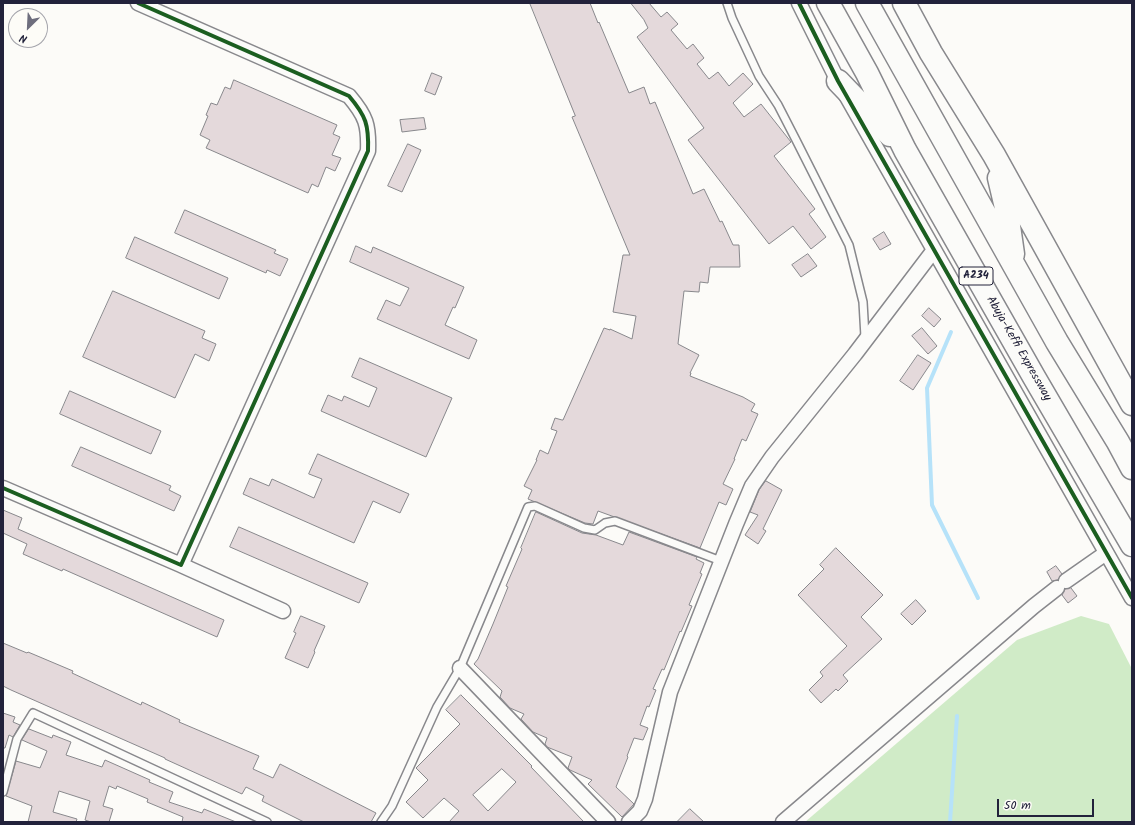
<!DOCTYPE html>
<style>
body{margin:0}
#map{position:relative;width:1135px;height:825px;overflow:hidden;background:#fcfbf8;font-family:Kalam,sans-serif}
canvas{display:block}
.frame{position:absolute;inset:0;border:4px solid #22223b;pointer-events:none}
.north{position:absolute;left:8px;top:8px;width:40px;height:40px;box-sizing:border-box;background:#fdfcf7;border:1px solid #a5a5ac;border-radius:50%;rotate:204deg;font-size:11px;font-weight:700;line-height:16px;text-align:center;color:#22223b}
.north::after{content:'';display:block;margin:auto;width:14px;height:18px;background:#6e6e7d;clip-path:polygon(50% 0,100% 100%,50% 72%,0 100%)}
.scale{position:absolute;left:997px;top:799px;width:97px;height:18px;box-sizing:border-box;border:2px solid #22223b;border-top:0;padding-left:5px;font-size:12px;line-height:14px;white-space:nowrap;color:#22223b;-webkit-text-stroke:3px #fdfcf7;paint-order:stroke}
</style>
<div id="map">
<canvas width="1135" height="825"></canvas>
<div class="frame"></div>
<div class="north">N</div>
<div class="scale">50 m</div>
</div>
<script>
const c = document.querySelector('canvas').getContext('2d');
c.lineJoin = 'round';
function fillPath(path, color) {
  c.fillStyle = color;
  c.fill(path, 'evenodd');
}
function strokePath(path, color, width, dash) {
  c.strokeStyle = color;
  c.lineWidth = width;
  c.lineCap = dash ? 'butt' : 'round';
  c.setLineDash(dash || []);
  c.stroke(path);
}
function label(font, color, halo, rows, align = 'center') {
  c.font = font + ' Kalam,sans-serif';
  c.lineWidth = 3;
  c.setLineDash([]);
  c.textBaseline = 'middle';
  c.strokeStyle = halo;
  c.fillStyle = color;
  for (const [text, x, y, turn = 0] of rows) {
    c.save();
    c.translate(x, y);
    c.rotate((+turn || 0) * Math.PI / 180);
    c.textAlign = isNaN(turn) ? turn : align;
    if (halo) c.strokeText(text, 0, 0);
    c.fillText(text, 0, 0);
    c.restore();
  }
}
const green = new Path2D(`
 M 1081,616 L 1109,624 L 1132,669 L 1132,822 L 805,822 L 1017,640 Z`);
const stream = new Path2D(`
 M 951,332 L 927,388 L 932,505 L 978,598
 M 950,822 L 957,716`);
const building = new Path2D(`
 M 530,3 L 590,3 L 598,23 L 599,22 L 629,93 L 644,87 L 650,104 L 655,102 L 693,194 L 704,189 L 720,222 L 722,221 L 733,245 L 739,245 L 740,267 L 710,267 L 708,283 L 700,282 L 699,292 L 684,291 L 678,344 L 699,355 L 690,373 L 691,373 L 690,376 L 743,397 L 755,404 L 751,411 L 758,414 L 746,441 L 742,439 L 734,459 L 735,459 L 723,484 L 733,489 L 726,505 L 719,502 L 700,548 L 598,511 L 593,524 L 585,523 L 528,499 L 532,490 L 524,486 L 537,460 L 536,460 L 540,450 L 548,454 L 557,431 L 551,429 L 555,418 L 562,420 L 563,420 L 604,328 L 610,330 L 610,329 L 632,339 L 636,316 L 613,312 L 623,255 L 630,255 L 572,117 L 575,116 Z
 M 631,3 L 649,3 L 661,17 L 667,12 L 678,24 L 671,30 L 687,49 L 693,44 L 704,58 L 697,64 L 709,79 L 718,72 L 729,86 L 743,73 L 753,84 L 733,103 L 744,117 L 761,104 L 791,142 L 774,156 L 815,209 L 809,214 L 826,237 L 811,249 L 793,226 L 769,244 L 688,140 L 704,128 L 637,37 L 648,28 L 644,20 Z
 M 432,73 L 442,77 L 435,95 L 425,91 Z
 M 234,80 L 337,125 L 333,134 L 340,137 L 332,155 L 341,158 L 335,171 L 326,167 L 318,187 L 312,184 L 308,193 L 206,148 L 210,140 L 200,135 L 208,116 L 206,115 L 211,103 L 217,105 L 225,87 L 230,89 Z
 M 424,118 L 426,129 L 402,132 L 400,120 Z
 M 408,144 L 421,150 L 402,192 L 388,186 Z
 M 185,210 L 276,250 L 274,253 L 288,259 L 280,276 L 267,270 L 266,273 L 175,233 Z
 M 884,232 L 891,244 L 880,250 L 873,239 Z
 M 135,237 L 228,278 L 219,299 L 126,258 Z
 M 356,246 L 371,253 L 373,247 L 464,287 L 455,308 L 453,307 L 445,325 L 477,340 L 469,359 L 377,319 L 386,300 L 400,306 L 409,288 L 350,262 Z
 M 808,254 L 817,266 L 801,277 L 792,265 Z
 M 113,291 L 205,331 L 202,338 L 216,344 L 209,361 L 195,354 L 175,398 L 83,357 Z
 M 929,308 L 941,319 L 934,327 L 922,316 Z
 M 922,328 L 937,346 L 928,354 L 912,336 Z
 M 918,355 L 931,363 L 913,390 L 900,381 Z
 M 360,358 L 452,398 L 426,457 L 321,411 L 328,395 L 342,401 L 344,396 L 369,407 L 377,388 L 352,377 Z
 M 70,391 L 161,431 L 151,454 L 60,414 Z
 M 81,447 L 171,486 L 169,490 L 181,496 L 174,511 L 72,466 Z
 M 318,454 L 409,494 L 400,513 L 373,501 L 354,543 L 243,494 L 250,478 L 269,486 L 272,479 L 314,498 L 322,479 L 309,474 Z
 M 766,481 L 782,490 L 763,529 L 766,531 L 758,544 L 745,535 L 758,515 L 750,512 L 759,490 Z
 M 3,510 L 22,518 L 18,529 L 224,620 L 217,637 L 63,569 L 62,571 L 23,554 L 27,544 L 3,533 Z
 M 536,512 L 582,533 L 596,535 L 623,545 L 629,532 L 697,557 L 696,559 L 704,563 L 700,573 L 702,574 L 689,605 L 692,606 L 681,632 L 680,631 L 664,670 L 662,669 L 653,689 L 656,690 L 649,707 L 647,706 L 640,725 L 648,728 L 643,740 L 634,738 L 627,756 L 628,757 L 616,787 L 634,804 L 622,817 L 588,784 L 592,780 L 570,770 L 568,768 L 572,757 L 547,747 L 545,744 L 547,738 L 533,732 L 521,719 L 524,714 L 510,708 L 500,697 L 502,691 L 474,664 L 478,659 L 493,624 L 508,587 L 506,586 L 522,549 L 521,548 Z
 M 239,527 L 368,583 L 359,603 L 230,547 Z
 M 836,548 L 883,595 L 861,617 L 882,639 L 843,675 L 848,681 L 838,691 L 836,689 L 821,703 L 809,690 L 823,676 L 820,672 L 847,646 L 798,595 L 824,569 L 820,565 Z
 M 1056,566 L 1062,574 L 1058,580 L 1052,581 L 1047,572 Z
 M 1071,588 L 1077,596 L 1068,603 L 1062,595 L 1065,589 Z
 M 916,600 L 926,611 L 912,625 L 901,614 Z
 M 301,616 L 325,626 L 314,651 L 315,652 L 308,668 L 285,658 L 296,633 L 294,632 Z
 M 3,643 L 27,653 L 28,652 L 73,671 L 72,673 L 141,705 L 142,702 L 180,720 L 179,722 L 259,756 L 253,769 L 273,778 L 280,764 L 376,813 L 371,822 L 304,822 L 262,801 L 264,796 L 246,787 L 242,794 L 165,759 L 165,758 L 11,690 L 3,686 Z
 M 461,695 L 532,766 L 531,767 L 584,822 L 449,822 L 459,811 L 444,798 L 423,818 L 406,802 L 428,780 L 416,768 L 460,724 L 446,710 ZM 502,769 L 516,782 L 488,811 L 473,795 Z
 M 3,713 L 15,717 L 13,722 L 20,725 L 13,737 L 9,735 L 5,748 L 3,748 Z
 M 29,729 L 52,738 L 53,735 L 71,742 L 66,755 L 102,767 L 105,760 L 150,780 L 149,782 L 173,792 L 169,802 L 202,813 L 204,809 L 236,822 L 182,822 L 183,817 L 147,802 L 148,799 L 117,786 L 116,789 L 109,786 L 103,806 L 113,809 L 109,822 L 91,822 L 85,820 L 90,801 L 59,791 L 53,812 L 77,819 L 76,822 L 28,822 L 32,806 L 6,796 L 16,761 L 40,768 L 47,751 L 22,740 Z
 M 690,809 L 704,822 L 677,822 Z`);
const lane = new Path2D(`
 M 727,3 L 732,18 L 759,76 L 778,105 L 796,140 L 849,245 L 863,302 L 865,337
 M 3,792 L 17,739 L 33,713 L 267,822
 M 381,822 L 392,806 L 437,707 L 460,668 L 528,507 L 535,506 L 584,528 L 595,530 L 605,523 L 615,521 L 721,561`);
const street = new Path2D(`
 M 799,3 L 838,81 L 1132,598
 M 3,488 L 181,565 L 368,151 C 369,125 366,116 349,96 L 138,3
 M 181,565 L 283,611
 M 1066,581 L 1106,553
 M 460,668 L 608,822
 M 629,822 L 640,811 L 645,799 L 670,692 L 736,524 L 752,486 L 772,457 L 855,354 L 934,250
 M 783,822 L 1034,606 L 1057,588`);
const highway = new Path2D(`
 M 828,3 L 867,73 L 905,150 L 1034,377 L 1132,545
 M 867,3 L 1057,342 L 1118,442 L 1132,468
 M 904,3 L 931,53 L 994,155 L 1132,404
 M 838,81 L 890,135
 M 999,178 L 1007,212 L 1013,254`);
const cycleway = new Path2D(`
 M 799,3 L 838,81 L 1132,598
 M 3,488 L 181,565 L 368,151 C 369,125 366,116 349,96 L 138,3`);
const shields = [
 [976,276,34]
];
const shieldNames = [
 ["A234",976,276]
];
const streetNames = [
 ["Abuja-Keffi Expressway",1018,349,60]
];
fillPath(green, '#d0ebc7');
strokePath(stream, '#b6e2f9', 4);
fillPath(building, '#e4d9db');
strokePath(building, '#88888c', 1);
strokePath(lane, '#88888c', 10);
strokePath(street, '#88888c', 17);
strokePath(highway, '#88888c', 25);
strokePath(lane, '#fbfbf9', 7);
strokePath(street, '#fbfbf9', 14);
strokePath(highway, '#fbfbf9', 22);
strokePath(cycleway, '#1b5e20', 4);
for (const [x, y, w] of shields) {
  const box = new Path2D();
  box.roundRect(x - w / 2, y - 9, w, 18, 3);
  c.fillStyle = '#fdfcf7';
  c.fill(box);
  strokePath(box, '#22223b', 1);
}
label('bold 11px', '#22223b', null, shieldNames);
label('12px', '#22223b', '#fdfcf7', streetNames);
</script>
